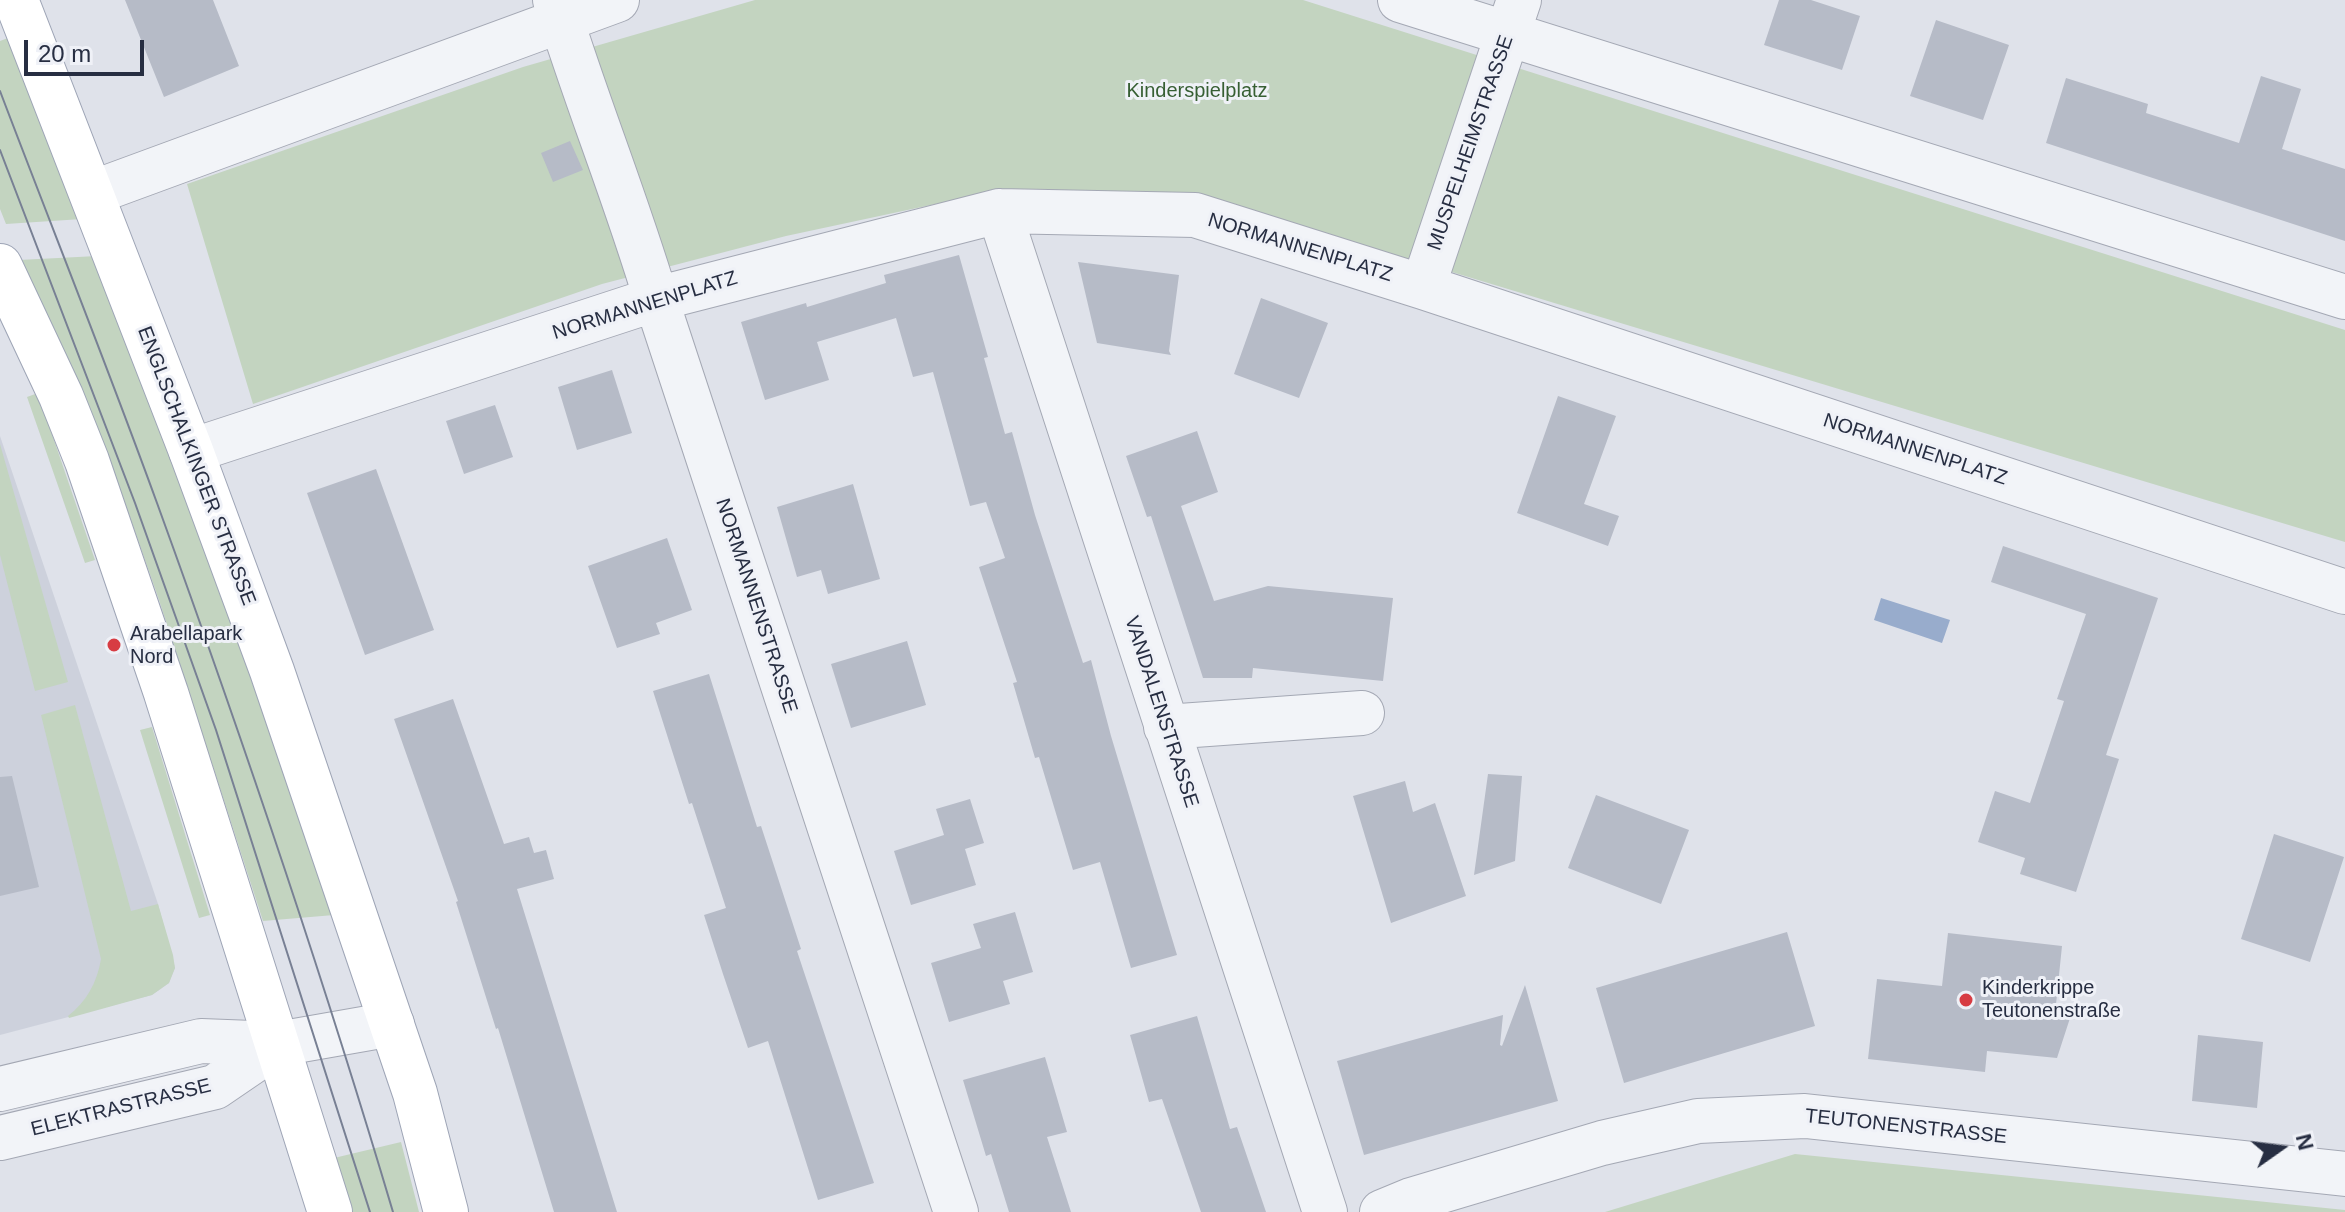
<!DOCTYPE html>
<meta charset="utf-8">
<style>
body{margin:0}
#map{position:relative;width:2345px;height:1212px;overflow:hidden;background:#dfe2ea;font-family:Helvetica,sans-serif}
canvas{display:block}
.north{position:absolute;left:2241px;top:1108px;width:80px;height:80px;-webkit-text-stroke:6px #eff1f7;paint-order:stroke;rotate:76deg;font-size:22px;font-weight:700;line-height:32px;text-align:center;color:#272e42}
.north::after{content:'';display:block;margin:auto;width:28px;height:36px;background:#272e42;clip-path:polygon(50% 0,100% 100%,50% 72%,0 100%)}
.scale{position:absolute;left:24px;top:40px;width:120px;height:36px;box-sizing:border-box;border:4px solid #272e42;border-top:0;padding-left:10px;font-size:24px;line-height:28px;white-space:nowrap;color:#272e42;-webkit-text-stroke:6px #eff1f7;paint-order:stroke}
</style>
<div id="map">
<canvas width="2345" height="1212"></canvas>
<div class="north">N</div>
<div class="scale">20 m</div>
</div>
<script>
const c = document.querySelector('canvas').getContext('2d');
c.lineJoin = 'round';
function fillPath(path, color) {
  c.fillStyle = color;
  c.fill(path, 'evenodd');
}
function strokePath(path, color, width, dash) {
  c.strokeStyle = color;
  c.lineWidth = width;
  c.lineCap = dash ? 'butt' : 'round';
  c.setLineDash(dash || []);
  c.stroke(path);
}
function label(font, color, halo, rows, align = 'center') {
  c.font = font + ' Helvetica,sans-serif';
  c.lineWidth = 6;
  c.setLineDash([]);
  c.textBaseline = 'middle';
  c.strokeStyle = halo;
  c.fillStyle = color;
  for (const [text, x, y, turn = 0] of rows) {
    c.save();
    c.translate(x, y);
    c.rotate((+turn || 0) * Math.PI / 180);
    c.textAlign = isNaN(turn) ? turn : align;
    if (halo) c.strokeText(text, 0, 0);
    c.fillText(text, 0, 0);
    c.restore();
  }
}
const built = new Path2D(`
 M 0,436 L 158,904 L 175,968 L 169,983 L 152,995 L 0,1035 Z`);
const green = new Path2D(`
 M 755,0 L 1303,0 L 2345,330 L 2345,542 L 1197,195 L 1001,190 L 786,236 L 602,284 L 253,404 L 187,184 L 523,67 Z
 M 8,38 L 82,219 L 6,224 L 0,209 L 0,41 Z
 M 97,256 L 215,573 L 334,915 L 263,921 L 159,600 L 126,506 L 64,354 L 19,260 Z
 M 38,393 L 95,560 L 85,563 L 27,397 Z
 M 0,444 L 68,682 L 35,691 L 0,555 Z
 M 75,705 L 131,911 L 158,904 L 173,955 L 175,968 L 169,983 L 152,995 L 69,1018 L 68,1016 C 86,1002 97,983 101,959 L 41,715 Z
 M 152,727 L 210,915 L 199,918 L 140,730 Z
 M 401,1142 L 419,1212 L 350,1212 L 334,1158 Z
 M 1795,1154 L 2345,1210 L 2345,1212 L 1605,1212 Z`);
const water = new Path2D(`
 M 1881,598 L 1950,620 L 1942,643 L 1874,620 Z`);
const building = new Path2D(`
 M 125,0 L 213,0 L 239,66 L 164,97 Z
 M 1779,0 L 1811,0 L 1860,16 L 1842,70 L 1764,45 Z
 M 1936,20 L 2009,45 L 1983,120 L 1910,96 Z
 M 2261,76 L 2301,89 L 2282,149 L 2345,169 L 2345,241 L 2046,143 L 2066,78 L 2148,104 L 2146,113 L 2239,143 Z
 M 570,141 L 583,170 L 553,182 L 541,153 Z
 M 959,255 L 988,357 L 984,358 L 1005,434 L 1012,432 L 1035,515 L 1083,663 L 1091,660 L 1111,736 L 1177,955 L 1131,968 L 1100,862 L 1073,870 L 1039,757 L 1035,758 L 1013,683 L 1017,682 L 979,567 L 1005,558 L 986,502 L 970,506 L 933,372 L 913,377 L 896,318 L 817,342 L 829,380 L 765,400 L 741,322 L 806,303 L 807,307 L 886,283 L 884,275 Z
 M 1078,262 L 1179,275 L 1169,351 L 1171,355 L 1097,343 Z
 M 1261,298 L 1328,323 L 1299,398 L 1234,374 Z
 M 612,370 L 632,433 L 577,450 L 558,387 Z
 M 1558,396 L 1616,416 L 1584,504 L 1619,516 L 1608,546 L 1517,513 Z
 M 495,405 L 513,457 L 464,474 L 446,421 Z
 M 1197,431 L 1218,492 L 1181,506 L 1214,601 L 1268,586 L 1393,598 L 1383,681 L 1253,668 L 1252,678 L 1203,678 L 1151,516 L 1147,517 L 1126,456 Z
 M 376,469 L 434,630 L 365,655 L 307,493 Z
 M 853,484 L 880,579 L 828,594 L 821,570 L 797,577 L 777,507 Z
 M 667,538 L 692,610 L 656,623 L 660,634 L 617,648 L 588,566 Z
 M 2003,546 L 2158,598 L 2106,755 L 2119,759 L 2076,892 L 2020,874 L 2025,858 L 1978,842 L 1995,791 L 2030,803 L 2064,701 L 2057,699 L 2086,614 L 1991,582 Z
 M 907,641 L 926,705 L 851,728 L 831,664 Z
 M 709,674 L 757,827 L 761,826 L 776,872 L 801,949 L 797,951 L 874,1183 L 818,1200 L 768,1041 L 748,1048 L 723,974 L 704,915 L 726,908 L 692,803 L 689,804 L 653,691 Z
 M 453,699 L 504,844 L 529,837 L 534,853 L 546,850 L 554,879 L 517,889 L 617,1212 L 554,1212 L 498,1028 L 496,1029 L 456,902 L 458,901 L 394,719 Z
 M 1488,774 L 1522,776 L 1515,861 L 1474,875 Z
 M 12,776 L 39,887 L 0,896 L 0,777 Z
 M 1405,781 L 1413,812 L 1435,803 L 1466,896 L 1391,923 L 1353,796 Z
 M 1596,795 L 1689,830 L 1661,904 L 1568,868 Z
 M 970,799 L 984,843 L 965,849 L 976,885 L 911,905 L 894,851 L 944,835 L 936,809 Z
 M 2274,834 L 2344,857 L 2310,962 L 2241,939 Z
 M 1015,912 L 1033,972 L 1003,981 L 1010,1004 L 949,1022 L 931,963 L 981,948 L 973,924 Z
 M 1787,932 L 1815,1026 L 1624,1083 L 1596,988 Z
 M 1948,933 L 2062,946 L 2055,1014 L 2071,1015 L 2057,1058 L 1987,1051 L 1985,1072 L 1868,1059 L 1877,979 L 1942,986 Z
 M 1525,985 L 1558,1101 L 1364,1155 L 1337,1061 L 1503,1015 L 1500,1045 L 1502,1046 Z
 M 1197,1016 L 1230,1129 L 1237,1127 L 1266,1212 L 1201,1212 L 1162,1099 L 1149,1102 L 1130,1035 Z
 M 2198,1035 L 2263,1042 L 2257,1108 L 2192,1101 Z
 M 1045,1057 L 1067,1132 L 1047,1137 L 1071,1212 L 1009,1212 L 991,1154 L 986,1156 L 963,1080 Z`);
const minor = new Path2D(`
 M 555,0 C 586,101 626,198 656,299 L 956,1212
 M 1400,0 L 2345,297
 M 92,193 L 617,0
 M 999,211 L 1325,1212
 M 1423,287 L 1519,0
 M 191,451 L 656,299 L 999,211 L 1195,215 L 1423,287 L 2345,592
 M 1166,727 L 1362,713
 M 0,1089 L 201,1041 L 278,1044 L 392,1024
 M 0,1138 L 215,1087 L 278,1044
 M 1382,1212 L 1411,1200 L 1602,1143 L 1698,1121 L 1805,1116 L 2345,1174`);
const major = new Path2D(`
 M 16,0 L 191,451 L 272,671 L 415,1093 L 446,1212
 M 0,266 L 61,396 L 87,461 L 166,693 L 330,1212`);
const tram = new Path2D(`
 M 0,91 C 52,228 107,365 157,503 C 242,737 322,973 393,1212
 M 0,150 L 135,503 L 216,730 L 370,1212`);
const markers = [
 [114,645,8,"#d73c43"],
 [1966,1000,8,"#d73c43"]
];
const parkNames = [
 ["Kinderspielplatz",1197,91]
];
const streetNames = [
 ["MUSPELHEIMSTRASSE",1471,143,-71],
 ["NORMANNENPLATZ",1300,248,17],
 ["NORMANNENPLATZ",645,306,-17],
 ["NORMANNENPLATZ",1915,450,18],
 ["ENGLSCHALKINGER STRASSE",196,466,69],
 ["NORMANNENSTRASSE",756,606,72],
 ["VANDALENSTRASSE",1161,712,72],
 ["ELEKTRASTRASSE",121,1108,-14],
 ["TEUTONENSTRASSE",1906,1127,6]
];
const poiNames = [
 ["Arabellapark",130,634],
 ["Nord",130,657],
 ["Kinderkrippe",1982,988],
 ["Teutonenstraße",1982,1011]
];
fillPath(built, '#cdd1dc');
fillPath(green, '#c3d4c0');
fillPath(water, '#98accc');
fillPath(building, '#b6bbc7');
strokePath(minor, '#a4a8b4', 46);
strokePath(major, '#9ea5b6', 46);
strokePath(minor, '#f2f4f8', 44);
strokePath(major, '#fff', 44);
strokePath(tram, '#788094', 2);
for (const [x, y, r, color] of markers) {
  const dot = new Path2D();
  dot.arc(x, y, r, 0, 2 * Math.PI);
  c.fillStyle = color;
  c.fill(dot);
  strokePath(dot, '#eff1f7', 3);
}
label('20px', '#375f33', '#eff1f7', parkNames);
label('20px', '#272e42', '#eff1f7', streetNames);
label('20px', '#272e42', '#eff1f7', poiNames, 'left');
</script>
